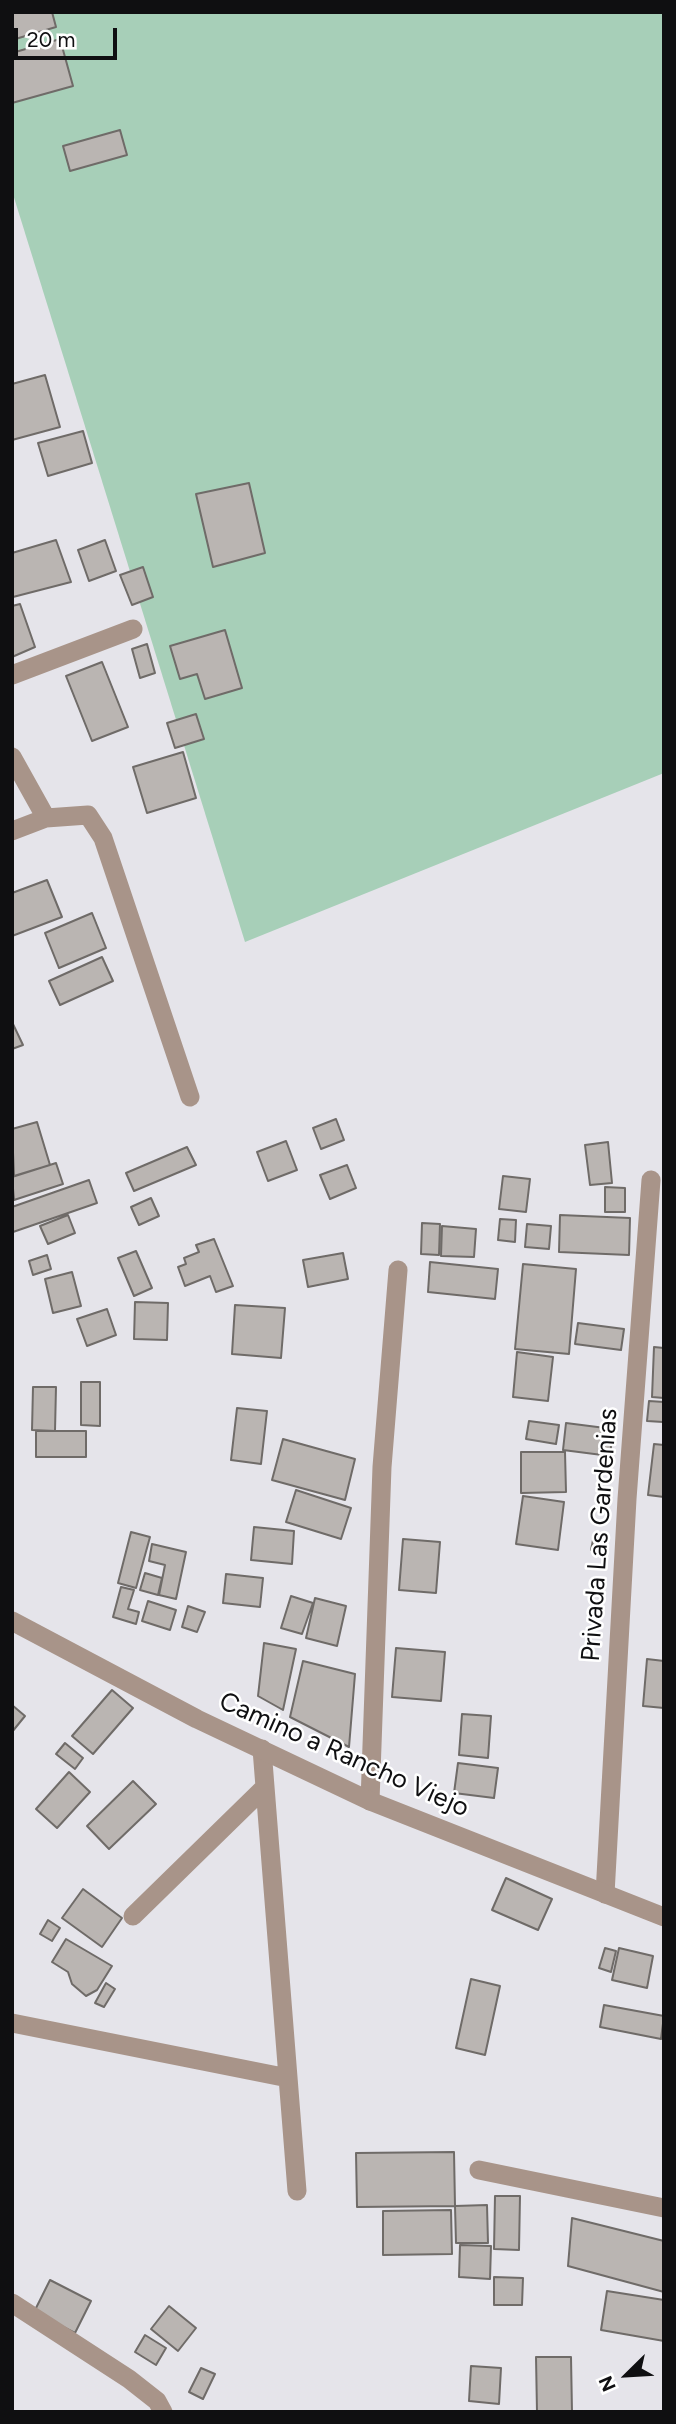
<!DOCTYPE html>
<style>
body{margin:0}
#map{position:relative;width:676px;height:2424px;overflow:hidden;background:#e5e4ea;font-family:Figtree,sans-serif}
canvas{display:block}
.frame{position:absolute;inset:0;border:14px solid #0f0f11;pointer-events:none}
.north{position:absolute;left:592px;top:2340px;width:70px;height:70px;-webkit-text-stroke:5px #fff;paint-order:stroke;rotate:246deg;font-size:19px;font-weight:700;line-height:28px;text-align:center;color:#0f0f11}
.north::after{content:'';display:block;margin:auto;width:24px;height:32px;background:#0f0f11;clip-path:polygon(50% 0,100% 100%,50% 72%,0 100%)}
.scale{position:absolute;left:14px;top:28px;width:103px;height:32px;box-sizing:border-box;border:4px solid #0f0f11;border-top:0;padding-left:9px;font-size:21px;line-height:24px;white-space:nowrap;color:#0f0f11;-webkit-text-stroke:5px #fff;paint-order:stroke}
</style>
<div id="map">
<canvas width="676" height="2424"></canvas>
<div class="frame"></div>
<div class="north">N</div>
<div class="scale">20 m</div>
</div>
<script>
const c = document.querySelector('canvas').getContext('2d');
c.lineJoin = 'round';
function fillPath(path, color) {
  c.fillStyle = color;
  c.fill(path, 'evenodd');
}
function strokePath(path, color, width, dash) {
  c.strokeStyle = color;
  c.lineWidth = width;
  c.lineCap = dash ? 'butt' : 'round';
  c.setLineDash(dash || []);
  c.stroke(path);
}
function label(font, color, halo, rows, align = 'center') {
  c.font = font + ' Figtree,sans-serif';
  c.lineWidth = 5;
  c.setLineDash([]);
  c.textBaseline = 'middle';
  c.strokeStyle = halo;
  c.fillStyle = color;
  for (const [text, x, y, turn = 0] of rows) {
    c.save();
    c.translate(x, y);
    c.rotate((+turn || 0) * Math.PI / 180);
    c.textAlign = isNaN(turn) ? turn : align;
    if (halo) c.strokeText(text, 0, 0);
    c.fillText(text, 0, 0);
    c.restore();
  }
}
const green = new Path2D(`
 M 12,12 L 664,12 L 664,773 L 245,942 L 12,191 Z`);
const building = new Path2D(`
 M 12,12 L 52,12 L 56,27 L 12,40 Z
 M 60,39 L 73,86 L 12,103 L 12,53 Z
 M 120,130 L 127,155 L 70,171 L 63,146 Z
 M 45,375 L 60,427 L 12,440 L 12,384 Z
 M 83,431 L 92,463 L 48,476 L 38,443 Z
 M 249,483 L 265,553 L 213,567 L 196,494 Z
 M 56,540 L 71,582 L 13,597 L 12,553 Z
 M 105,540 L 116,571 L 89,581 L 78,550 Z
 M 143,567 L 153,597 L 132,605 L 120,575 Z
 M 20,604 L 35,647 L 12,657 L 12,606 Z
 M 225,630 L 242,688 L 205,699 L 197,674 L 180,679 L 170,646 Z
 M 147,644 L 155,673 L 140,678 L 132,649 Z
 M 102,662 L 128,727 L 92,741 L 66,676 Z
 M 196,714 L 204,739 L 175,748 L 167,723 Z
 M 183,752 L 196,798 L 147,813 L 133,767 Z
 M 47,880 L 62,917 L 12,936 L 12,893 Z
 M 92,913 L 106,948 L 59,968 L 45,933 Z
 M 102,957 L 113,981 L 60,1005 L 49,981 Z
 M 12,1022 L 23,1045 L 12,1049 Z
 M 336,1119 L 344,1140 L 321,1149 L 313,1128 Z
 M 37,1122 L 50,1165 L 14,1176 L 12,1129 Z
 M 286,1141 L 297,1170 L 268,1181 L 257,1152 Z
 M 608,1142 L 612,1183 L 590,1185 L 585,1145 Z
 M 187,1147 L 196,1165 L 134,1191 L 126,1173 Z
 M 56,1163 L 63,1184 L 14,1200 L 12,1177 Z
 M 347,1165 L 356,1188 L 330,1199 L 320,1175 Z
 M 503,1176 L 530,1179 L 526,1212 L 499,1209 Z
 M 89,1180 L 97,1203 L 13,1232 L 12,1207 Z
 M 605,1187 L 625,1188 L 625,1212 L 605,1212 Z
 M 151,1198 L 159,1216 L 139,1225 L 131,1207 Z
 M 68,1215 L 75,1233 L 48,1244 L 40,1226 Z
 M 560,1215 L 630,1218 L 629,1255 L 559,1252 Z
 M 500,1219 L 516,1220 L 515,1242 L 498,1240 Z
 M 422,1223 L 440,1224 L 439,1255 L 421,1254 Z
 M 527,1224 L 551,1226 L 549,1249 L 525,1247 Z
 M 442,1226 L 476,1229 L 474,1257 L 441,1256 Z
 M 214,1239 L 233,1286 L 216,1292 L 210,1276 L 185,1286 L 178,1267 L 186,1264 L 184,1258 L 199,1252 L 196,1245 Z
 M 136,1251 L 152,1288 L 134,1296 L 118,1258 Z
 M 343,1253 L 348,1279 L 308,1287 L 303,1260 Z
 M 47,1255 L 51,1269 L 33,1275 L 29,1261 Z
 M 430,1262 L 498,1269 L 495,1299 L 428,1292 Z
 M 523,1264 L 576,1269 L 569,1354 L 515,1349 Z
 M 72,1272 L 81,1306 L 53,1313 L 45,1279 Z
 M 135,1302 L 168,1303 L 167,1340 L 134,1339 Z
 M 235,1305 L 285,1308 L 281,1358 L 232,1354 Z
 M 107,1309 L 116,1335 L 87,1346 L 77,1319 Z
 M 578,1323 L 624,1329 L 621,1350 L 575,1344 Z
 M 654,1347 L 664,1348 L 664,1398 L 652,1397 Z
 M 517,1352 L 553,1357 L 548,1401 L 513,1397 Z
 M 81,1382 L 100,1382 L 100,1426 L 81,1425 Z
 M 33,1387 L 56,1387 L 55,1431 L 32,1430 Z
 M 649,1401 L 664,1402 L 663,1422 L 647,1421 Z
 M 237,1408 L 267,1411 L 261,1464 L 231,1460 Z
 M 529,1421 L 559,1425 L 556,1444 L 526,1439 Z
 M 566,1423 L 613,1429 L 610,1456 L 563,1450 Z
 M 36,1431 L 86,1431 L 86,1457 L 36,1457 Z
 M 283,1439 L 355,1459 L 345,1500 L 272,1480 Z
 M 654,1444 L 664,1445 L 664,1497 L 648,1495 Z
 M 521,1452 L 565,1452 L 566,1492 L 521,1493 Z
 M 296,1490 L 351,1508 L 341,1539 L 286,1522 Z
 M 523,1496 L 564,1502 L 558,1550 L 516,1544 Z
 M 254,1527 L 294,1531 L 292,1564 L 251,1560 Z
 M 131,1532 L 150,1537 L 136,1588 L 118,1583 Z
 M 594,1535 L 605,1537 L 602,1552 L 591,1550 Z
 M 403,1539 L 440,1542 L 436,1593 L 399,1590 Z
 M 152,1544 L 186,1552 L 176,1599 L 159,1595 L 165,1565 L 149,1561 Z
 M 145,1573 L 162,1578 L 158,1595 L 140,1590 Z
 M 226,1574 L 263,1578 L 260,1607 L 223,1603 Z
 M 121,1587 L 134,1590 L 128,1609 L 139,1612 L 136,1624 L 113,1617 Z
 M 291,1596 L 313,1603 L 302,1634 L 281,1628 Z
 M 315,1598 L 346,1606 L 337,1646 L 306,1638 Z
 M 148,1601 L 176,1610 L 170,1630 L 142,1621 Z
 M 188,1606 L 205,1612 L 197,1632 L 182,1627 Z
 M 264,1643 L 296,1649 L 283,1710 L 258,1696 Z
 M 396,1648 L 445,1652 L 441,1701 L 392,1697 Z
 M 647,1659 L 664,1661 L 664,1708 L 643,1706 Z
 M 303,1661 L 355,1674 L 349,1747 L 290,1717 Z
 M 112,1690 L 133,1708 L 93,1754 L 72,1736 Z
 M 12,1705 L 25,1716 L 12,1732 Z
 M 462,1714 L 491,1716 L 488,1758 L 459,1755 Z
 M 65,1743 L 83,1758 L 75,1769 L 56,1754 Z
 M 458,1763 L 498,1768 L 494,1798 L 454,1793 Z
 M 69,1772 L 90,1792 L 57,1828 L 36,1809 Z
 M 133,1781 L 156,1804 L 109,1849 L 87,1826 Z
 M 506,1878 L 552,1899 L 538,1930 L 492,1910 Z
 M 83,1889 L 122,1918 L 102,1947 L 62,1918 Z
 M 48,1920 L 60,1928 L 52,1941 L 40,1934 Z
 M 66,1939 L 112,1966 L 97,1990 L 86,1996 L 72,1984 L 68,1972 L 52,1962 Z
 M 605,1948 L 616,1951 L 611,1972 L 599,1968 Z
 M 619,1948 L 653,1956 L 647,1988 L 612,1980 Z
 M 471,1979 L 500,1986 L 485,2055 L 456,2048 Z
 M 106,1983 L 115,1989 L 104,2007 L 95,2003 Z
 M 604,2005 L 664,2016 L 661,2039 L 600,2027 Z
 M 454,2152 L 455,2206 L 357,2207 L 356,2153 Z
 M 495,2196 L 520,2196 L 519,2250 L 494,2249 Z
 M 487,2205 L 488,2243 L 456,2243 L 455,2206 Z
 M 451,2210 L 452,2254 L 383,2255 L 383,2211 Z
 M 572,2218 L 664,2241 L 664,2292 L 568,2266 Z
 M 460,2245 L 491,2246 L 490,2279 L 459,2277 Z
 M 494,2277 L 523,2278 L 522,2305 L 494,2305 Z
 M 50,2280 L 91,2301 L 75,2333 L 34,2312 Z
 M 607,2291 L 664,2300 L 664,2341 L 601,2330 Z
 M 169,2306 L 196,2328 L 178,2351 L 151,2329 Z
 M 145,2335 L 166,2348 L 156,2365 L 135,2352 Z
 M 536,2357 L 571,2357 L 572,2412 L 537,2412 Z
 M 471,2366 L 501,2368 L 499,2404 L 469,2401 Z
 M 201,2368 L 215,2374 L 203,2399 L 189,2392 Z`);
const minor = new Path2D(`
 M 12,675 L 133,629
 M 12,757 L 46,818
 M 12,831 L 46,818 L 88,815 L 103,838 L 190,1097
 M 262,1749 L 297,2191
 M 370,1801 L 382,1467 L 398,1270
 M 605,1894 L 627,1499 L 651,1180
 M 133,1916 L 265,1787
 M 12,2023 L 288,2078
 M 479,2170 L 664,2208
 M 12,2303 L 129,2379 L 157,2401 L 163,2412`);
const tertiary = new Path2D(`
 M 12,1621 L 197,1719 L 370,1801 L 664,1917`);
const streetNames = [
 ["Privada Las Gardenias",600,1535,-86],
 ["Camino a Rancho Viejo",344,1755,24]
];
fillPath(green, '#a7cfb8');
fillPath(building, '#bab5b2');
strokePath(building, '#6f6b68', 2);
strokePath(minor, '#a89489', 19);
strokePath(tertiary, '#a89489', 19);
label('26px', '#0f0f11', '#fff', streetNames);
</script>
